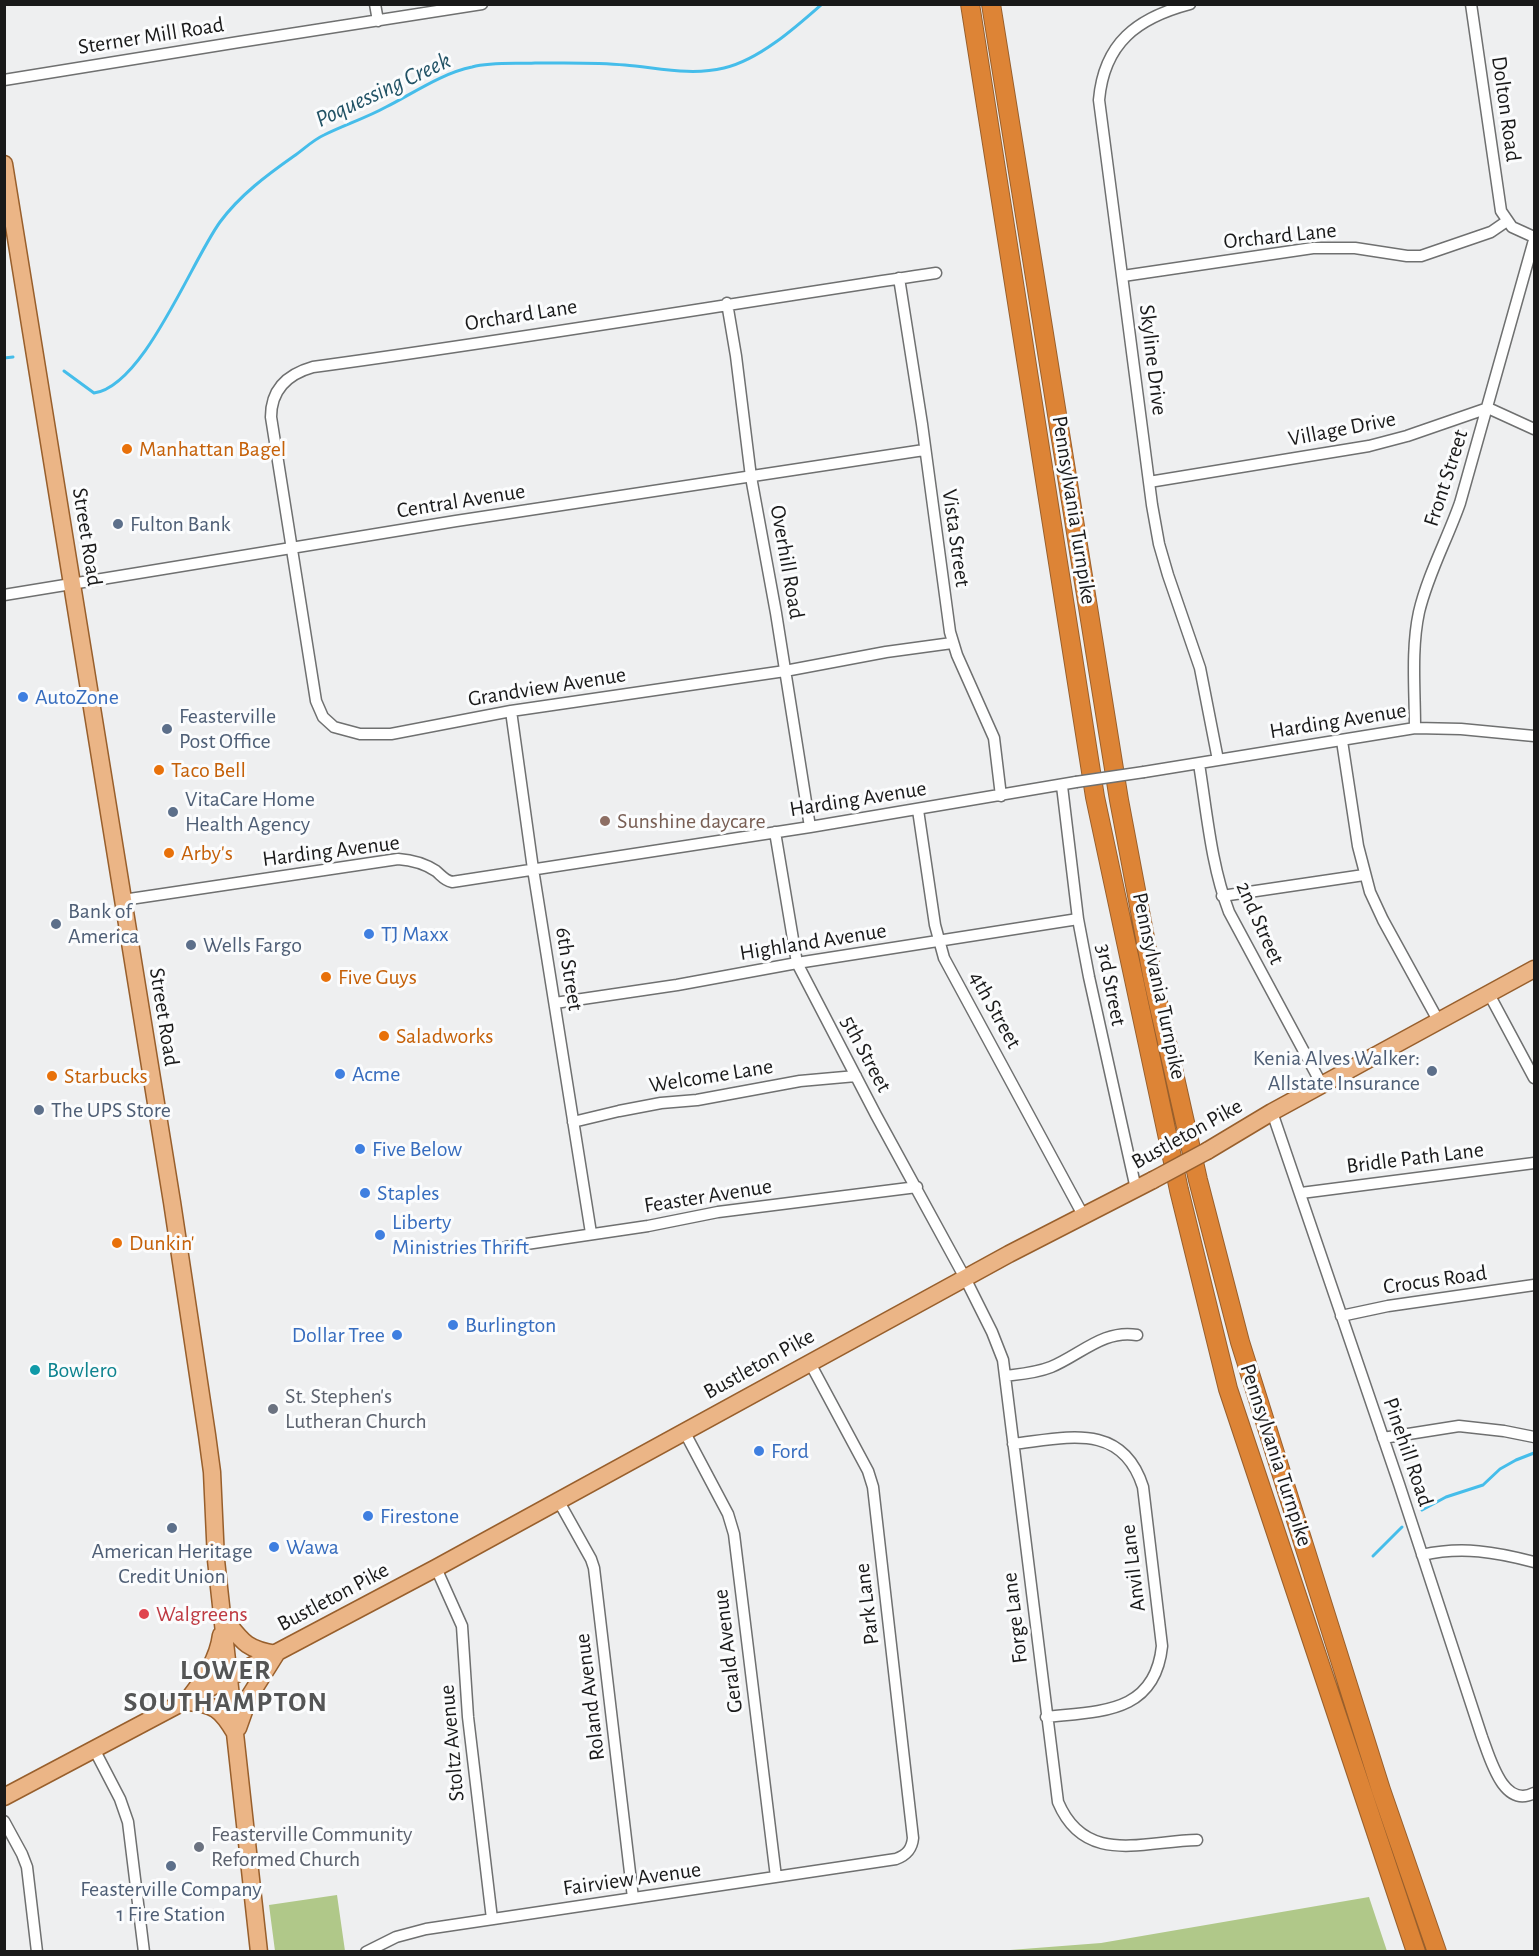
<!DOCTYPE html>
<style>
body{margin:0}
#map{position:relative;width:1539px;height:1956px;overflow:hidden;background:#eeeff0;font-family:"Alegreya Sans",sans-serif}
canvas{display:block}
.frame{position:absolute;inset:0;border:6px solid #191919;pointer-events:none}
</style>
<div id="map">
<canvas width="1539" height="1956"></canvas>
<div class="frame"></div>
</div>
<script>
const c = document.querySelector('canvas').getContext('2d');
c.lineJoin = 'round';
function fillPath(path, color) {
  c.fillStyle = color;
  c.fill(path, 'evenodd');
}
function strokePath(path, color, width, dash) {
  c.strokeStyle = color;
  c.lineWidth = width;
  c.lineCap = dash ? 'butt' : 'round';
  c.setLineDash(dash || []);
  c.stroke(path);
}
function label(font, color, halo, rows, align = 'center') {
  c.font = font + ' "Alegreya Sans",sans-serif';
  c.lineWidth = 6;
  c.setLineDash([]);
  c.textBaseline = 'middle';
  c.strokeStyle = halo;
  c.fillStyle = color;
  for (const [text, x, y, turn = 0] of rows) {
    c.save();
    c.translate(x, y);
    c.rotate((+turn || 0) * Math.PI / 180);
    c.textAlign = isNaN(turn) ? turn : align;
    if (halo) c.strokeText(text, 0, 0);
    c.fillText(text, 0, 0);
    c.restore();
  }
}
const green = new Path2D(`
 M 337,1895 L 345,1951 L 275,1951 L 269,1905 Z
 M 1369,1897 L 1387,1951 L 997,1951 L 1101,1943 Z`);
const stream = new Path2D(`
 M 4,358 L 13,357
 M 64,371 L 94,393 C 144,386 191,262 220,222 C 240,195 267,175 294,156 C 304,149 313,140 324,135 C 344,125 366,118 386,107 C 412,94 442,73 472,67 C 492,62 514,64 535,63 C 565,63 595,62 625,65 C 659,68 691,76 724,68 C 759,60 796,27 822,4
 M 1422,1510 L 1446,1497 L 1483,1485 L 1500,1469 L 1516,1460 L 1534,1453
 M 1373,1556 L 1402,1527`);
const street = new Path2D(`
 M 375,4 L 378,21
 M 1190,4 C 1137,18 1104,43 1099,100 L 1152,505 L 1159,544 L 1168,575 L 1200,668 L 1218,760
 M 1471,4 L 1501,211 L 1512,227 L 1534,237
 M 4,80 L 239,42 L 482,4
 M 936,273 C 728,304 521,339 313,367 C 288,374 271,389 271,417 L 316,701 L 323,717 L 334,727 L 360,734 L 391,734 L 511,711 L 785,671 L 886,652 L 952,643
 M 1123,276 L 1313,248 L 1355,248 L 1407,256 L 1421,256 L 1491,232 L 1507,221
 M 899,278 L 922,424 L 950,632 L 957,655 L 994,738 L 1001,796
 M 727,303 L 736,356 L 751,477 L 776,613 L 810,827
 M 1149,482 L 1369,446 L 1407,436 L 1488,408 L 1534,429
 M 4,595 L 456,521 L 924,450
 M 511,711 L 533,869 L 591,1233
 M 1415,728 C 1415,690 1411,649 1419,612 C 1428,574 1447,540 1460,503 L 1534,240
 M 1342,741 L 1358,846 L 1370,892 L 1383,920 L 1439,1022
 M 1199,764 C 1207,813 1211,865 1229,912 L 1322,1085
 M 1144,772 L 1415,728 L 1461,729 L 1534,736
 M 1062,786 L 1078,919 L 1089,977 L 1136,1189
 M 918,810 L 935,925 L 944,958 L 1083,1215
 M 775,832 L 797,963 L 876,1115 L 965,1278 L 992,1332 L 1003,1360 L 1058,1802 C 1085,1866 1143,1841 1197,1840
 M 1222,896 L 1364,875
 M 123,900 L 398,859 C 412,860 424,863 436,871 C 442,876 444,880 452,882 L 810,827 L 1076,782
 M 1489,994 L 1534,1078
 M 555,1003 L 677,985 L 797,963 L 1078,919
 M 1272,1112 L 1399,1484 L 1482,1737 C 1490,1758 1503,1809 1534,1793
 M 573,1122 L 619,1111 L 661,1103 L 697,1100 L 800,1081 L 856,1076
 M 1301,1193 L 1534,1163
 M 506,1247 L 648,1226 L 718,1212 L 917,1187
 M 1341,1316 L 1388,1306 L 1534,1285
 M 1005,1376 C 1021,1374 1036,1373 1051,1367 C 1080,1355 1104,1329 1137,1335
 M 684,1431 L 728,1514 L 734,1534 L 776,1877
 M 1383,1438 L 1459,1426 L 1504,1431 L 1534,1437
 M 1013,1444 C 1066,1438 1122,1421 1143,1487 L 1162,1646 C 1155,1714 1100,1711 1046,1717
 M 558,1500 L 591,1559 L 594,1568 L 633,1898
 M 1422,1555 C 1462,1546 1496,1552 1534,1562
 M 436,1568 L 462,1626 L 468,1717 L 492,1919
 M 94,1749 L 120,1799 L 128,1822 L 144,1952
 M 4,1821 L 22,1854 L 27,1867 L 37,1952
 M 366,1952 L 396,1937 L 426,1929 L 896,1859 C 907,1855 912,1849 913,1838 L 873,1487 L 868,1471 L 810,1363`);
const primary = new Path2D(`
 M 4,164 L 172,1202 L 207,1435 L 212,1472 L 216,1560 L 259,1952
 M 1207,1151 L 1272,1112 L 1534,969
 M 223,1617 C 242,1641 245,1649 276,1654 L 249,1697 L 238,1728
 M 190,1697 C 205,1677 218,1659 221,1635
 M 187,1702 C 214,1704 221,1709 235,1733
 M 4,1797 L 436,1568 L 1009,1254 L 1153,1180`);
const highway = new Path2D(`
 M 970,4 L 1095,797 L 1179,1190 L 1228,1389 L 1416,1952
 M 991,4 L 1119,800 L 1153,980 L 1198,1180 L 1240,1342 L 1381,1790 L 1437,1952`);
const streetBridge = new Path2D(`
 M 1076,782 L 1144,772`);
const primaryBridge = new Path2D(`
 M 1153,1180 L 1207,1151`);
const markers = [
 [127,449,6,"#e8710a"],
 [118,524,6,"#5c6f8a"],
 [23,697,6,"#3f7fe0"],
 [167,729,6,"#5c6f8a"],
 [159,770,6,"#e8710a"],
 [173,812,6,"#5c6f8a"],
 [605,821,6,"#8d6e63"],
 [169,853,6,"#e8710a"],
 [56,924,6,"#5c6f8a"],
 [369,934,6,"#3f7fe0"],
 [191,945,6,"#5c6f8a"],
 [326,977,6,"#e8710a"],
 [384,1036,6,"#e8710a"],
 [1432,1071,6,"#5c6f8a"],
 [340,1074,6,"#3f7fe0"],
 [52,1076,6,"#e8710a"],
 [39,1110,6,"#5c6f8a"],
 [360,1149,6,"#3f7fe0"],
 [365,1193,6,"#3f7fe0"],
 [380,1235,6,"#3f7fe0"],
 [117,1243,6,"#e8710a"],
 [453,1325,6,"#3f7fe0"],
 [397,1335,6,"#3f7fe0"],
 [35,1370,6,"#0f9aa8"],
 [273,1409,6,"#6b7280"],
 [759,1451,6,"#3f7fe0"],
 [368,1516,6,"#3f7fe0"],
 [172,1528,6,"#5c6f8a"],
 [274,1547,6,"#3f7fe0"],
 [144,1614,6,"#e0444e"],
 [199,1847,6,"#6b7280"],
 [171,1866,6,"#5c6f8a"]
];
const streetNames = [
 ["Sterner Mill Road",151,36,-9],
 ["Dolton Road",1506,109,82],
 ["Orchard Lane",1280,236,-6],
 ["Orchard Lane",521,315,-9],
 ["Skyline Drive",1153,360,83],
 ["Village Drive",1342,429,-11],
 ["Front Street",1446,478,-72],
 ["Central Avenue",461,501,-9],
 ["Pennsylvania Turnpike",1074,510,81],
 ["Street Road",87,537,81],
 ["Vista Street",956,538,82],
 ["Overhill Road",787,562,80],
 ["Grandview Avenue",547,687,-9],
 ["Harding Avenue",1338,721,-9],
 ["Harding Avenue",858,799,-9],
 ["Harding Avenue",331,851,-7],
 ["2nd Street",1260,923,66],
 ["Highland Avenue",813,942,-9],
 ["6th Street",569,969,81],
 ["3rd Street",1111,985,79],
 ["Pennsylvania Turnpike",1159,986,78],
 ["4th Street",995,1010,61],
 ["Street Road",164,1017,81],
 ["5th Street",866,1054,62],
 ["Welcome Lane",711,1076,-9],
 ["Bustleton Pike",1187,1134,-29],
 ["Bridle Path Lane",1415,1158,-7],
 ["Feaster Avenue",708,1196,-9],
 ["Crocus Road",1435,1280,-8],
 ["Bustleton Pike",759,1364,-29],
 ["Pinehill Road",1408,1452,71],
 ["Pennsylvania Turnpike",1276,1455,72],
 ["Anvil Lane",1133,1568,-97],
 ["Bustleton Pike",333,1597,-28],
 ["Park Lane",867,1604,-97],
 ["Forge Lane",1015,1618,-97],
 ["Gerald Avenue",728,1651,-97],
 ["Roland Avenue",590,1697,-97],
 ["Stoltz Avenue",452,1743,-95],
 ["Fairview Avenue",632,1879,-8]
];
const foodNames = [
 ["Manhattan Bagel",139,449],
 ["Taco Bell",171,770],
 ["Arby's",181,853],
 ["Five Guys",338,977],
 ["Saladworks",396,1036],
 ["Starbucks",64,1076],
 ["Dunkin'",129,1243]
];
const serviceNames = [
 ["Fulton Bank",130,524],
 ["Feasterville",179,716],
 ["Post Office",179,741],
 ["VitaCare Home",185,799],
 ["Health Agency",185,824],
 ["Bank of",68,911],
 ["America",68,936],
 ["Wells Fargo",203,945],
 ["Kenia Alves Walker:",1420,1058,"right"],
 ["Allstate Insurance",1420,1083,"right"],
 ["The UPS Store",51,1110],
 ["American Heritage",172,1551,"center"],
 ["Credit Union",172,1576,"center"],
 ["Feasterville Company",171,1889,"center"],
 ["1 Fire Station",171,1914,"center"]
];
const shopNames = [
 ["AutoZone",35,697],
 ["TJ Maxx",381,934],
 ["Acme",352,1074],
 ["Five Below",372,1149],
 ["Staples",377,1193],
 ["Liberty",392,1222],
 ["Ministries Thrift",392,1247],
 ["Burlington",465,1325],
 ["Dollar Tree",385,1335,"right"],
 ["Ford",771,1451],
 ["Firestone",380,1516],
 ["Wawa",286,1547]
];
const educationNames = [
 ["Sunshine daycare",617,821]
];
const cultureNames = [
 ["Bowlero",47,1370]
];
const worshipNames = [
 ["St. Stephen's",285,1396],
 ["Lutheran Church",285,1421],
 ["Feasterville Community",211,1834],
 ["Reformed Church",211,1859]
];
const healthNames = [
 ["Walgreens",156,1614]
];
const waterNames = [
 ["Poquessing Creek",383,90,-25]
];
const districtNames = [
 ["LOWER",226,1671],
 ["SOUTHAMPTON",226,1703]
];
fillPath(green, '#b0c889');
strokePath(stream, '#45bdea', 3);
strokePath(street, '#6f7070', 13);
strokePath(primary, '#985f2c', 19);
strokePath(highway, '#985f2c', 20);
strokePath(street, '#fff', 10);
strokePath(primary, '#ebb586', 16);
strokePath(highway, '#dd8436', 18);
strokePath(streetBridge, '#6f7070', 13, []);
strokePath(primaryBridge, '#985f2c', 19, []);
strokePath(streetBridge, '#fff', 10);
strokePath(primaryBridge, '#ebb586', 16);
for (const [x, y, r, color] of markers) {
  const dot = new Path2D();
  dot.arc(x, y, r, 0, 2 * Math.PI);
  c.fillStyle = color;
  c.fill(dot);
  strokePath(dot, '#fbfcfd', 2);
}
label('22px', '#191919', '#fbfcfd', streetNames);
label('22px', '#c56008', '#fbfcfd', foodNames, 'left');
label('22px', '#4e5e75', '#fbfcfd', serviceNames, 'left');
label('22px', '#366cbe', '#fbfcfd', shopNames, 'left');
label('22px', '#785e54', '#fbfcfd', educationNames, 'left');
label('22px', '#0d838f', '#fbfcfd', cultureNames, 'left');
label('22px', '#5b616d', '#fbfcfd', worshipNames, 'left');
label('22px', '#be3a42', '#fbfcfd', healthNames, 'left');
label('italic 24px', '#215265', '#fbfcfd', waterNames);
c.letterSpacing = '1.5px';
label('bold 28px', '#545555', '#fbfcfd', districtNames);
c.letterSpacing = '0px';
</script>
